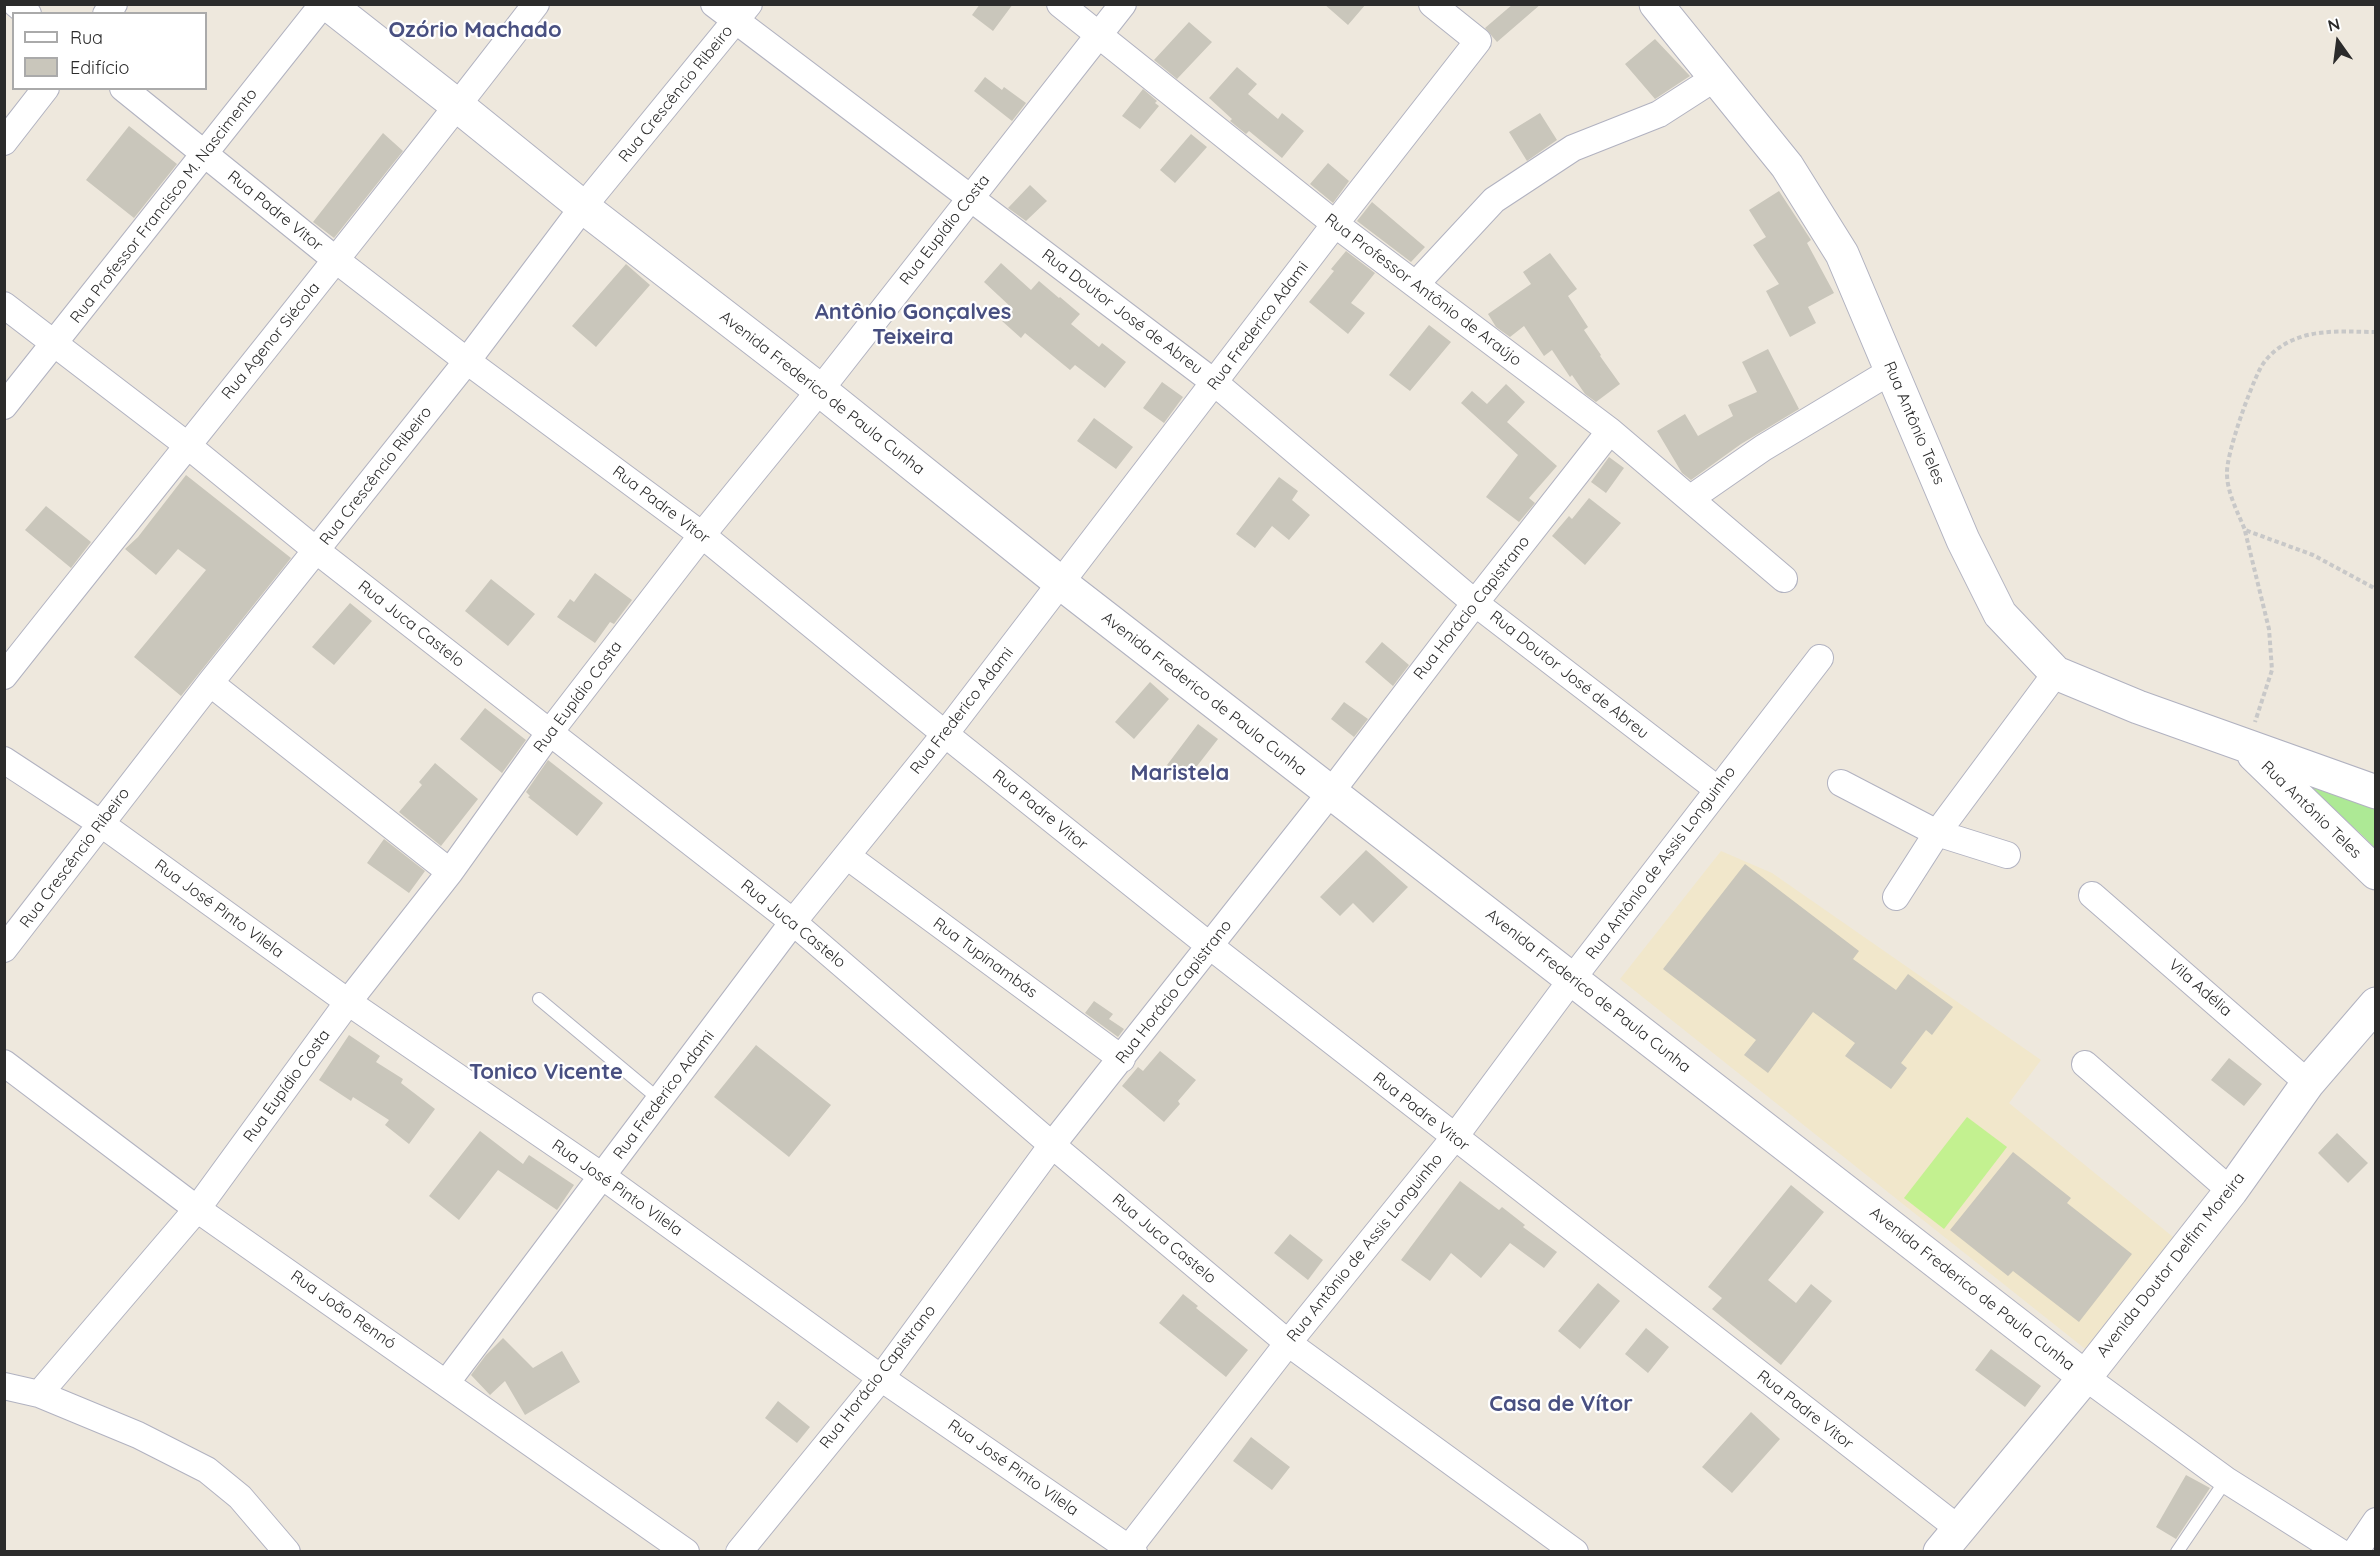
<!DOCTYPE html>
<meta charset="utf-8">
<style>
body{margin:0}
#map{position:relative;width:2380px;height:1556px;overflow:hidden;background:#eee8dd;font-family:Quicksand,sans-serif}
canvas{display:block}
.frame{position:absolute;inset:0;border:6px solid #2b2b2b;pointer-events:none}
.legend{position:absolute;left:12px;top:12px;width:195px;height:78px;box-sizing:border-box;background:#fff;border:2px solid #aaa;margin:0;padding:8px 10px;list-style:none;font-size:18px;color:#2b2b2b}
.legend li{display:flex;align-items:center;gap:12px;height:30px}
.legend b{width:30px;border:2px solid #aaa}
.north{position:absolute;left:2308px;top:12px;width:60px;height:60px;-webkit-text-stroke:4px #fff;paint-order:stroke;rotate:346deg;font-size:16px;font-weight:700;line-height:24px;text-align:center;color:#2b2b2b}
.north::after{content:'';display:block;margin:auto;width:21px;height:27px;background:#2b2b2b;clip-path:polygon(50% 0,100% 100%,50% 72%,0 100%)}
</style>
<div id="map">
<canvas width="2380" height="1556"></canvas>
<div class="frame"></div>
<ul class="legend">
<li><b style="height:8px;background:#fff"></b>Rua</li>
<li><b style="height:16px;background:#c9c6bb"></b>Edifício</li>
</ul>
<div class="north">N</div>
</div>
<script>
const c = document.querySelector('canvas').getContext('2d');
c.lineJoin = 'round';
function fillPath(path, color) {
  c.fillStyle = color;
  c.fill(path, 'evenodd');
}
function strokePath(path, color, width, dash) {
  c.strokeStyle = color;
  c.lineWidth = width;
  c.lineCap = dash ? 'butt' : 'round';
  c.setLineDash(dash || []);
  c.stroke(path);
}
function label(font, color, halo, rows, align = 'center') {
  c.font = font + ' Quicksand,sans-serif';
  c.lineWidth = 4.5;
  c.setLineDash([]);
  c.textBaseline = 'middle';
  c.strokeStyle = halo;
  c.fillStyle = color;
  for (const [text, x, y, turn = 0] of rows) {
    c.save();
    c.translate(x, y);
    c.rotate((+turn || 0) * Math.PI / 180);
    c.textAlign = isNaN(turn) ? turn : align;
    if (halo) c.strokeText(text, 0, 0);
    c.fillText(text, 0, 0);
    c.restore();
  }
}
const education = new Path2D(`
 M 1721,851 L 1772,873 L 2041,1060 L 2009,1103 L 2178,1241 L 2089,1352 L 1620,979 Z`);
const green = new Path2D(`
 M 2294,771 L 2375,806 L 2375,848 L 2364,837 Z`);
const pitch = new Path2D(`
 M 1967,1117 L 2007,1147 L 1944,1229 L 1904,1198 Z`);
const building = new Path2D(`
 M 980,4 L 1013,4 L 993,31 L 972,15 Z
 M 1324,4 L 1366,4 L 1348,25 Z
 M 1513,4 L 1541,4 L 1497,42 L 1485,28 Z
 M 1189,22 L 1212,42 L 1177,79 L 1154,60 Z
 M 1655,39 L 1690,76 L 1655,99 L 1625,64 Z
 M 1237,67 L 1257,84 L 1248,94 L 1278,119 L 1282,113 L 1304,131 L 1282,158 L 1249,131 L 1246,134 L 1230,121 L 1232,119 L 1209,98 Z
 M 985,77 L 1002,90 L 1004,87 L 1026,103 L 1012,121 L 974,91 Z
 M 1143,89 L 1157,101 L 1155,103 L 1159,106 L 1140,129 L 1122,116 Z
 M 1540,113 L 1557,140 L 1527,161 L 1509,132 Z
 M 129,126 L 177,164 L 134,218 L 86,180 Z
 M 383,133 L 403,151 L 334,238 L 313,222 Z
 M 1191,134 L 1207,147 L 1175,183 L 1160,170 Z
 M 1328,163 L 1349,181 L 1333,203 L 1310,184 Z
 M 1030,185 L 1047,201 L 1026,221 L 1008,208 Z
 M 1779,191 L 1811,240 L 1807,243 L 1834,293 L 1808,307 L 1816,323 L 1790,337 L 1766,291 L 1779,284 L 1753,245 L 1766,237 L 1749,210 Z
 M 1372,202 L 1425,247 L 1411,262 L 1357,221 Z
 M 1346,251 L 1375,273 L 1351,303 L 1365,313 L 1348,334 L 1309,302 L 1334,271 L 1331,269 Z
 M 1550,253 L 1577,289 L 1568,296 L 1588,327 L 1584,330 L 1601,355 L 1600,356 L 1620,384 L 1596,402 L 1585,394 L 1572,375 L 1570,377 L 1552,350 L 1544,356 L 1524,326 L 1510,337 L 1496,327 L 1488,314 L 1531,284 L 1523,272 Z
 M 1001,263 L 1031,290 L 1039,281 L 1059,298 L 1060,297 L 1080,314 L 1071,324 L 1099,347 L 1102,343 L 1126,362 L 1105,388 L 1075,365 L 1070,370 L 1025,333 L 1021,338 L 1002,321 L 1013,309 L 984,282 Z
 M 626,264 L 650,285 L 596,347 L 572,326 Z
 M 1429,325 L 1451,342 L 1410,391 L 1389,375 Z
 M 1768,349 L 1799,409 L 1741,444 L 1691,480 L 1682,473 L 1657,431 L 1685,414 L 1698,436 L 1733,416 L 1728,405 L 1757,392 L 1742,362 Z
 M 1162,382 L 1183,397 L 1164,423 L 1143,408 Z
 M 1506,384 L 1525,402 L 1507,422 L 1557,466 L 1529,498 L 1535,503 L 1519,522 L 1486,497 L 1518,455 L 1461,403 L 1472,391 L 1487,404 Z
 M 1094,418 L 1133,447 L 1116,469 L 1077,441 Z
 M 1609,457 L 1624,468 L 1606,493 L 1591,482 Z
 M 186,475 L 291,558 L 181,696 L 134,657 L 206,570 L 178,549 L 156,575 L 125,549 L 138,537 Z
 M 1279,477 L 1298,491 L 1292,500 L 1310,515 L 1289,540 L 1272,526 L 1255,548 L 1236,534 Z
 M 1589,498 L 1621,523 L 1585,565 L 1552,536 L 1569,516 L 1572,519 Z
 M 46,506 L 91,542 L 71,568 L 25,530 Z
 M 595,573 L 632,600 L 614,624 L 610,622 L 595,643 L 557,617 L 570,599 L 574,602 Z
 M 491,579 L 535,614 L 508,646 L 465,611 Z
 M 350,603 L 372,621 L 334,665 L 312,647 Z
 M 1382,642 L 1409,665 L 1393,686 L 1365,662 Z
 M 1150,682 L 1169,699 L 1134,739 L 1115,722 Z
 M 1344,702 L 1368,719 L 1354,737 L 1331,719 Z
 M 485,708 L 526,740 L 502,773 L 460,739 Z
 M 1198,724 L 1218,739 L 1187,779 L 1167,765 Z
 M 548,760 L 603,803 L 577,836 L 528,797 L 530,796 L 526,792 Z
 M 435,763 L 478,799 L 441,846 L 399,812 L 422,785 L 419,782 Z
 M 384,839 L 425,871 L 409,893 L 367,863 Z
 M 1366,850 L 1408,887 L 1373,923 L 1353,903 L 1340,916 L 1320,897 Z
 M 1745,864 L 1859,951 L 1853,959 L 1896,990 L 1908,974 L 1953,1007 L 1932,1035 L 1926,1030 L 1901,1063 L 1907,1068 L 1891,1089 L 1845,1056 L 1855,1043 L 1813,1012 L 1768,1073 L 1744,1055 L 1756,1040 L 1663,969 Z
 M 1094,1001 L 1113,1014 L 1109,1019 L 1124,1029 L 1118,1037 L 1085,1013 Z
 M 349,1035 L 380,1056 L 376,1062 L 403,1079 L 401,1083 L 435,1109 L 409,1144 L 385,1125 L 389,1120 L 353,1097 L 351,1101 L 319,1080 Z
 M 756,1045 L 831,1105 L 789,1157 L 714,1097 Z
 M 1160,1051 L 1196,1080 L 1178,1101 L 1180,1104 L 1164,1122 L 1122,1086 L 1138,1067 L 1143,1071 Z
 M 2229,1058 L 2262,1084 L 2244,1106 L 2211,1080 Z
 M 480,1131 L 523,1164 L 529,1155 L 574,1185 L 557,1210 L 498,1170 L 459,1220 L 429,1196 Z
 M 2337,1133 L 2368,1163 L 2348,1183 L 2318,1153 Z
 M 2013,1152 L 2071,1198 L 2067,1203 L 2132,1254 L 2079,1322 L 2013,1271 L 2008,1276 L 1950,1230 Z
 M 1460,1181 L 1499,1210 L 1502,1207 L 1525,1225 L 1523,1227 L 1557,1252 L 1544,1268 L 1510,1243 L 1481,1278 L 1451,1253 L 1430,1281 L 1401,1260 Z
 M 1791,1185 L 1824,1212 L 1768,1280 L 1796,1303 L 1811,1284 L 1832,1301 L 1781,1365 L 1712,1309 L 1722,1298 L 1708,1287 Z
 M 1290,1234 L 1323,1260 L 1308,1280 L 1274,1253 Z
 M 1598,1283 L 1620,1301 L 1580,1349 L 1558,1331 Z
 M 1183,1294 L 1198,1306 L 1196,1308 L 1248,1350 L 1226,1377 L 1159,1323 Z
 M 1646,1328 L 1669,1347 L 1648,1373 L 1625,1354 Z
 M 503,1338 L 533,1368 L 562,1351 L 580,1382 L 525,1415 L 505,1381 L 490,1395 L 471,1375 L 486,1355 Z
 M 1991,1349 L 2041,1386 L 2025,1407 L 1975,1370 Z
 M 778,1401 L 810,1427 L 797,1443 L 765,1418 Z
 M 1751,1412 L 1780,1439 L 1732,1493 L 1702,1467 Z
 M 1251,1437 L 1290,1467 L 1272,1490 L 1233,1461 Z
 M 2186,1475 L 2210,1488 L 2176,1539 L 2156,1527 Z`);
const path = new Path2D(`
 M 2376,332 C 2351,332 2322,329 2298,338 C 2283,343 2267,355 2260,369 C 2250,388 2226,454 2227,474 C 2227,492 2238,513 2245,530 L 2313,555 L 2376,589
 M 2245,531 L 2269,629 L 2272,670 L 2255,722`);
const service = new Path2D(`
 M 539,999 L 660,1100
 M 2177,1552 L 2226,1480`);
const minor = new Path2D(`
 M 16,4 L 28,14
 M 714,4 L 1215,383 L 1475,603 L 1717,789
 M 1060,4 L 1335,224 L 1610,431 L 1784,579
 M 106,14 L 114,4
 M 123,88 L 336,260 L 467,361 L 702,535 L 945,734 L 1210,946 L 1959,1529
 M 4,142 L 46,88
 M 1416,284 L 1494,200 L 1573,148 L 1659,114 L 1715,78
 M 4,305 L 187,445 L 317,551 L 793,922 L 1052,1145 L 1288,1343 L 1575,1552
 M 4,406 L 323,4
 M 1691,498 L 1763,448 L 1891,371
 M 4,676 C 181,452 362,231 536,4
 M 210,683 L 450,872
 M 4,760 L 100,823 L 348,1002 L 602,1176 L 881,1378 L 1134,1552
 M 1841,783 L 1937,833 L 2007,855
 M 847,856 L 1122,1059
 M 2092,895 L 2308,1083
 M 1896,897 L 1937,833 L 2056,673
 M 4,949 L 210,683 L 467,361 L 583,207 L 749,4
 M 4,1063 L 197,1209 L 686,1552
 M 2085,1064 L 2231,1191
 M 2085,1377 L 2226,1480 L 2340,1552
 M 447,1382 L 793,922 L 945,734 L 1335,224 L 1478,41 L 1432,4
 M 4,1386 L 39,1394 L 138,1435 L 207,1470 L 240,1497 L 287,1552
 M 39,1394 L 197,1209 L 348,1002 L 450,872 L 550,732 L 702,535 L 820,390 L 1123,4
 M 739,1552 L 881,1378 L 1052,1145 L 1331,792 L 1475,603 L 1610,431
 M 1126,1552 L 1288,1343 L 1454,1138 L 1572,979 L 1820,658
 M 2355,1552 L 2376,1521`);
const secondary = new Path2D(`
 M 328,4 L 458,106 L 583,207 L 820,390 L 1062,584 L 2085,1377
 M 1656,4 L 1787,166 L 1842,254 L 1963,540 L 2000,614 L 2056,673 L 2138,707 L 2376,792
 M 2254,755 L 2376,873
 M 1940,1552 L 2085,1377 L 2231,1191 L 2308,1083 L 2376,1004`);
const streetNames = [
 ["Rua Crescêncio Ribeiro",676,94,-51],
 ["Rua Professor Francisco M. Nascimento",164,206,-52],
 ["Rua Padre Vitor",275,211,39],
 ["Rua Eupídio Costa",945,230,-52],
 ["Rua Professor Antônio de Araújo",1423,290,37],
 ["Rua Doutor José de Abreu",1122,312,37],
 ["Rua Frederico Adami",1258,326,-53],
 ["Rua Agenor Siécola",271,341,-51],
 ["Avenida Frederico de Paula Cunha",822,393,38],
 ["Rua Antônio Teles",1914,423,67],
 ["Rua Crescêncio Ribeiro",376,476,-52],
 ["Rua Padre Vitor",661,505,37],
 ["Rua Horácio Capistrano",1472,608,-52],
 ["Rua Juca Castelo",411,624,38],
 ["Rua Doutor José de Abreu",1569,675,38],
 ["Avenida Frederico de Paula Cunha",1204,694,38],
 ["Rua Eupídio Costa",578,697,-53],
 ["Rua Frederico Adami",962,711,-52],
 ["Rua Padre Vitor",1040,810,39],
 ["Rua Antônio Teles",2311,810,44],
 ["Rua Crescêncio Ribeiro",75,858,-53],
 ["Rua Antônio de Assis Longuinho",1661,863,-53],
 ["Rua José Pinto Vilela",219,909,36],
 ["Rua Juca Castelo",793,924,39],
 ["Rua Tupinambás",985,958,36],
 ["Vila Adélia",2200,988,41],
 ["Avenida Frederico de Paula Cunha",1588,991,38],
 ["Rua Horácio Capistrano",1174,992,-52],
 ["Rua Eupídio Costa",287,1086,-54],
 ["Rua Frederico Adami",664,1095,-53],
 ["Rua Padre Vitor",1421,1112,38],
 ["Rua José Pinto Vilela",617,1188,35],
 ["Rua Juca Castelo",1164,1239,40],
 ["Rua Antônio de Assis Longuinho",1365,1248,-51],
 ["Avenida Doutor Delfim Moreira",2171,1265,-52],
 ["Avenida Frederico de Paula Cunha",1972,1289,38],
 ["Rua João Rennó",343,1310,35],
 ["Rua Horácio Capistrano",878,1377,-52],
 ["Rua Padre Vitor",1805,1410,38],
 ["Rua José Pinto Vilela",1013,1468,35]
];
const districtNames = [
 ["Ozório Machado",475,30],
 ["Antônio Gonçalves",913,312],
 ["Teixeira",913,337],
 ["Maristela",1180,773],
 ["Tonico Vicente",546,1072],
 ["Casa de Vítor",1561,1404]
];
fillPath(education, '#f1e7cb');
fillPath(green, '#ade995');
fillPath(pitch, '#c3f190');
fillPath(building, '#c9c6bb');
strokePath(service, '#b1b2c0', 14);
strokePath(minor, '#b1b2c0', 28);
strokePath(secondary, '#b1b2c0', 35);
strokePath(path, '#c8c8c8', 4, [4.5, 3]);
strokePath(service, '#fff', 12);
strokePath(minor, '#fff', 26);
strokePath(secondary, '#fff', 33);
label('16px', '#2b2b2b', '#fff', streetNames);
label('bold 22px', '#484f80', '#fff', districtNames);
</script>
